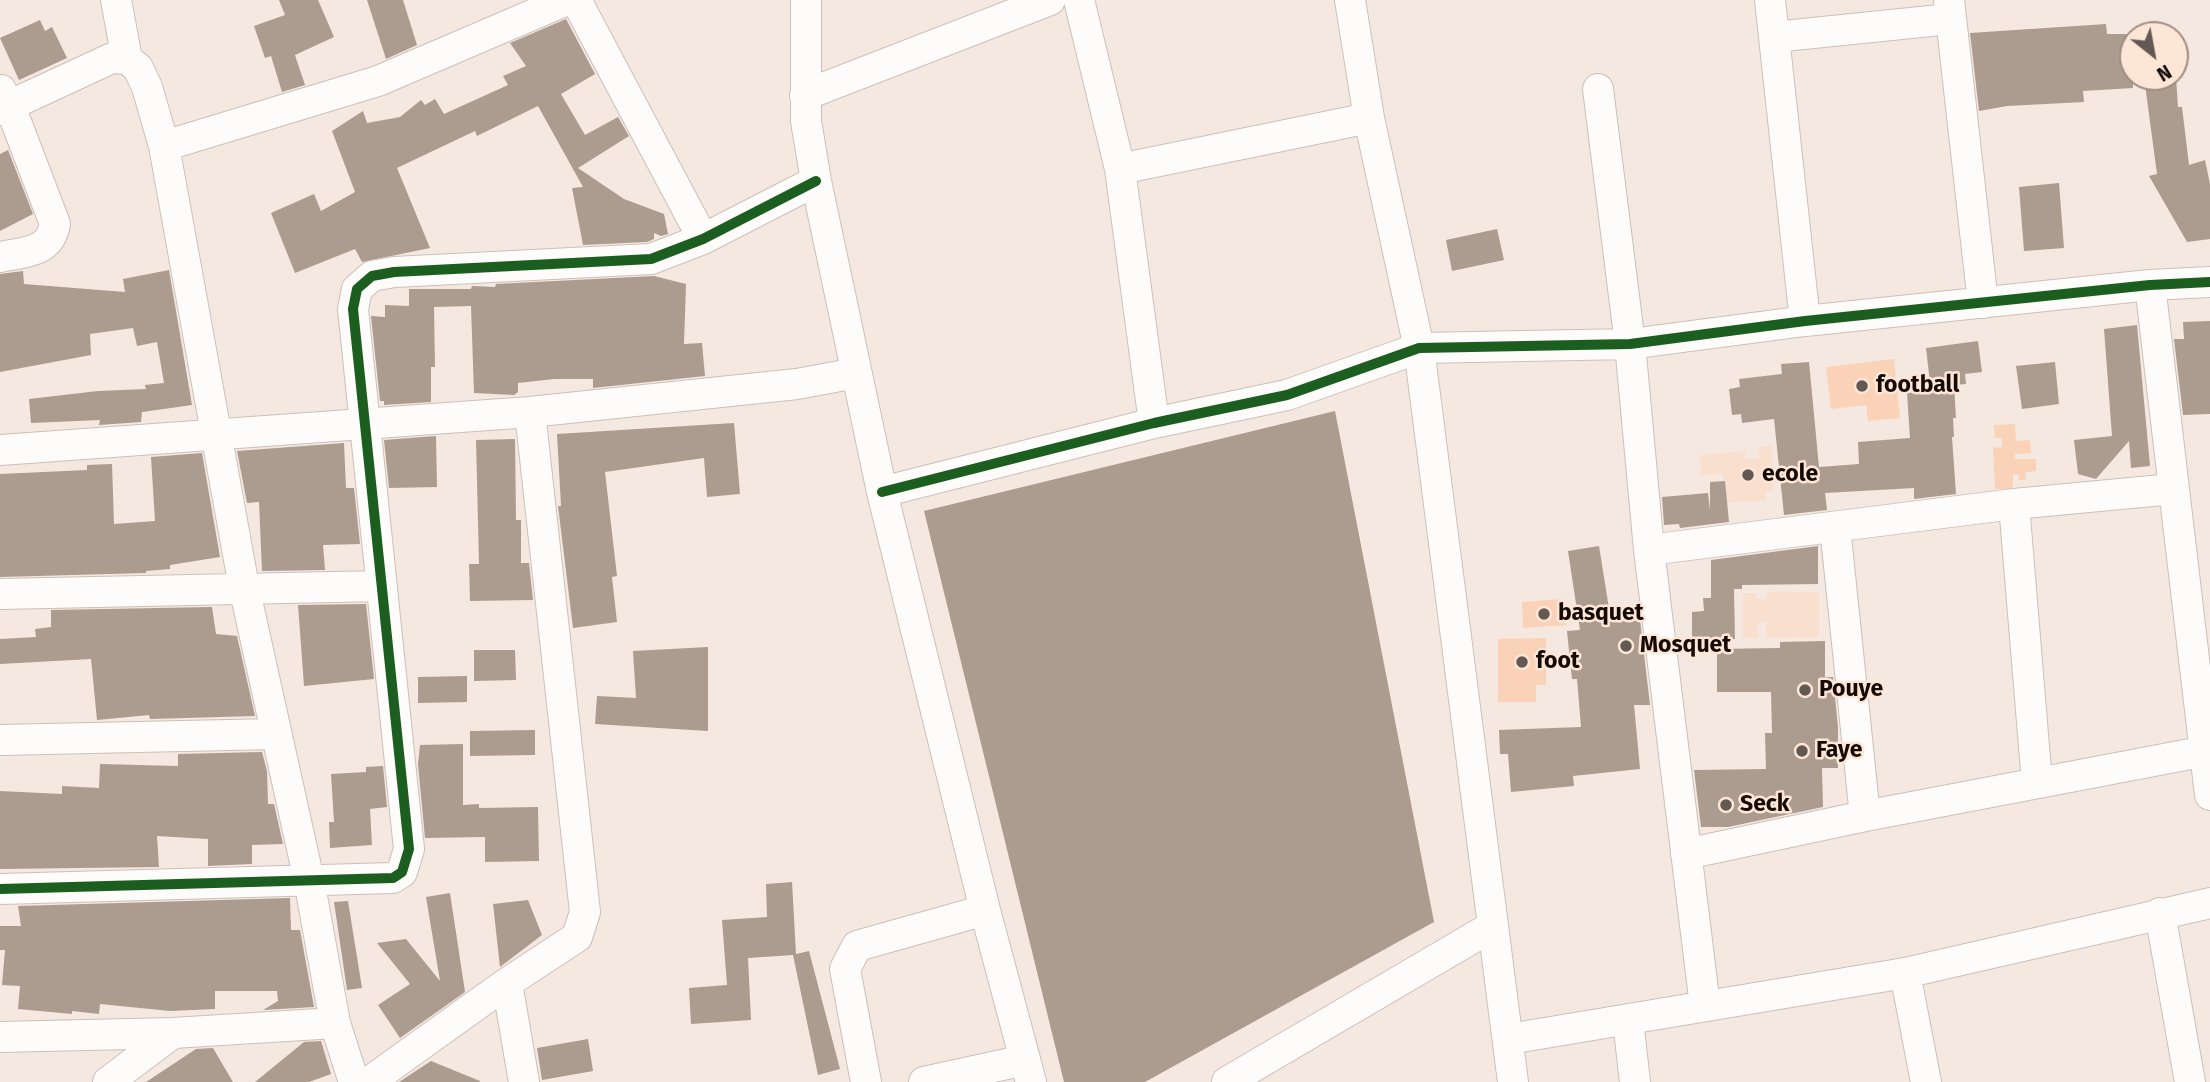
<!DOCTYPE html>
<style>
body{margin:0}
#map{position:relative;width:2210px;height:1082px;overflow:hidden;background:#f5e8e0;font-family:"Fira Sans",sans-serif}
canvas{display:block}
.north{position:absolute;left:2119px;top:21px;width:70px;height:70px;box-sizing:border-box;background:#fee6d7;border:2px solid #a08e83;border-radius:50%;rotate:149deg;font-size:19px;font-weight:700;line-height:28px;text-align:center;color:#140b06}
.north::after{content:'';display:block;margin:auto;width:24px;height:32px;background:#635852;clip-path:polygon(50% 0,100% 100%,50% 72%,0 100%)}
</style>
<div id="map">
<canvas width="2210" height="1082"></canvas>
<div class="north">N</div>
</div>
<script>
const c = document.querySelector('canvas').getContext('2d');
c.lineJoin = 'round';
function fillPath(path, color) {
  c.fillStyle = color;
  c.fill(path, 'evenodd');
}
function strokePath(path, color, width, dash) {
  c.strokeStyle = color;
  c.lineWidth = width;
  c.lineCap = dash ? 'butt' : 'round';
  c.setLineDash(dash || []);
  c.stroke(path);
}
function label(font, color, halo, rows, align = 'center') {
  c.font = font + ' "Fira Sans",sans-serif';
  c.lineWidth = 5;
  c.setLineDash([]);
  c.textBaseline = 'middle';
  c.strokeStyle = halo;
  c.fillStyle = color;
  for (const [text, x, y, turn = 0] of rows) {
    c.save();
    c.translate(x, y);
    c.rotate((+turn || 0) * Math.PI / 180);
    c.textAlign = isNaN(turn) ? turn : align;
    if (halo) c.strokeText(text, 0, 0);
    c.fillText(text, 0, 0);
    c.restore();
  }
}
const built = new Path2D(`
 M 1771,446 L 1774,491 L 1765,491 L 1766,500 L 1725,503 L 1723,474 L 1701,475 L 1700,455 L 1745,451 L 1746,459 L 1759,458 L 1759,447 Z
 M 1767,592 L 1819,592 L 1819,637 L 1766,638 L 1766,623 L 1758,622 L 1758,638 L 1743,638 L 1743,593 L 1756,593 L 1757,599 L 1766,599 Z`);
const green = new Path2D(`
 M 1894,359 L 1900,418 L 1868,421 L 1866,405 L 1831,409 L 1826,367 Z
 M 2015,424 L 2016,441 L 2030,440 L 2031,453 L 2015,454 L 2015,459 L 2036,459 L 2036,471 L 2025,472 L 2026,480 L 2019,480 L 2018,474 L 2013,474 L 2013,489 L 1995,489 L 1993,448 L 2002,447 L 2002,438 L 1995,438 L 1994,425 Z
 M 1564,599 L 1566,625 L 1523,628 L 1522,602 Z
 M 1546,638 L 1546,685 L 1536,685 L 1536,702 L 1498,702 L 1498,639 Z`);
const building = new Path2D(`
 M 279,0 L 318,0 L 334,37 L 295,55 L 305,85 L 282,92 L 271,56 L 265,58 L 254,26 L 285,15 Z
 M 367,0 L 403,0 L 417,45 L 386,59 Z
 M 566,19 L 595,74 L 561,94 L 585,135 L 618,117 L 629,136 L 578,168 L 624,199 L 664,214 L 668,234 L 661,236 L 654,233 L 654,239 L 647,242 L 583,245 L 572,188 L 583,187 L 538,106 L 477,136 L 475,131 L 397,168 L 430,248 L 362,262 L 355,249 L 295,273 L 271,213 L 314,194 L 321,211 L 355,192 L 332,131 L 363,111 L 367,123 L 400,117 L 421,100 L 425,105 L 435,99 L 444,114 L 508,85 L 503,76 L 526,66 L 510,43 Z
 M 40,20 L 45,31 L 52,27 L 67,58 L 19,80 L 0,38 Z
 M 2106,24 L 2107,34 L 2133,34 L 2133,88 L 2083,91 L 2084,102 L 2007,106 L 1979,111 L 1970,33 Z
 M 2144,77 L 2176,77 L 2178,107 L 2182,107 L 2189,165 L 2205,160 L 2210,184 L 2210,239 L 2187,242 L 2149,176 L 2157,174 Z
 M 8,150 L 33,214 L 0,231 L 0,154 Z
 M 2059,183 L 2064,248 L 2024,251 L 2019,187 Z
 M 1497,229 L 1504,260 L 1452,271 L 1446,240 Z
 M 169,270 L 192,405 L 142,412 L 141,422 L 99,425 L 100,420 L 31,423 L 29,399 L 98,391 L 146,389 L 145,385 L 164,383 L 157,342 L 137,346 L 133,328 L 90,334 L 91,355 L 0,372 L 0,274 L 23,271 L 24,284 L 125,292 L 123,279 Z
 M 654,276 L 686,284 L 684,344 L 702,343 L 705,376 L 593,388 L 593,379 L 554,379 L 518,383 L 518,392 L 514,395 L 474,393 L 471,306 L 434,307 L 435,367 L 431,367 L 431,402 L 384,405 L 384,401 L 380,401 L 371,316 L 385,317 L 385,305 L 409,306 L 409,289 L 471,289 L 472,286 L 495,287 L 496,284 Z
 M 2210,321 L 2210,414 L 2183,415 L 2174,339 L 2184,339 L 2183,322 Z
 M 2137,325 L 2150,466 L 2131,468 L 2129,441 L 2096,479 L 2078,474 L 2074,440 L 2112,436 L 2104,329 Z
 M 1978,341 L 1982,372 L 1965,374 L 1966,384 L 1954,385 L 1956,418 L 1953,418 L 1954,437 L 1952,437 L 1956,494 L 1914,499 L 1914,488 L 1825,493 L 1827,510 L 1784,515 L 1774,419 L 1742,423 L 1741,414 L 1732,415 L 1729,389 L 1740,387 L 1739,379 L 1782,374 L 1781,364 L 1809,362 L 1819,467 L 1859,464 L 1858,442 L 1910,438 L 1907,393 L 1931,391 L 1926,348 Z
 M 2055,362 L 2059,404 L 2022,409 L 2016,366 Z
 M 1335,411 L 1434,922 L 1145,1082 L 1064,1082 L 924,511 Z
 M 734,423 L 740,494 L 707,497 L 704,458 L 605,472 L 617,576 L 612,577 L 617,622 L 573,628 L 558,506 L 561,506 L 557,434 Z
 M 436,436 L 437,487 L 389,488 L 384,440 Z
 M 515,439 L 516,520 L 521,520 L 521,563 L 529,563 L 533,600 L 470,601 L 469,564 L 479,564 L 476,440 Z
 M 344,443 L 346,488 L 354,488 L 360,544 L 323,545 L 325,570 L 262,571 L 259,502 L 247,503 L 237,451 Z
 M 202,453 L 220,557 L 170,565 L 170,569 L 146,571 L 146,573 L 0,577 L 0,474 L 87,470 L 87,465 L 112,464 L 114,524 L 155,521 L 151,457 Z
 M 1725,481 L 1729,522 L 1680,528 L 1679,524 L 1664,525 L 1662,497 L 1708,493 L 1710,510 L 1710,482 Z
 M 1599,546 L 1611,621 L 1640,620 L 1650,705 L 1634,705 L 1640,769 L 1573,776 L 1574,786 L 1511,792 L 1508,754 L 1500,754 L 1499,730 L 1581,727 L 1577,679 L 1572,679 L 1567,631 L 1580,630 L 1568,551 Z
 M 1818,546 L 1818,584 L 1742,585 L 1742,589 L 1734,589 L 1735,639 L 1692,639 L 1692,612 L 1704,611 L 1703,598 L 1711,598 L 1711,560 Z
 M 366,604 L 374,679 L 304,686 L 298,605 Z
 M 212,607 L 216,634 L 237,636 L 255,716 L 150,719 L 149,715 L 97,720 L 91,659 L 0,664 L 0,639 L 36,637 L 35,629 L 51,627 L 51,610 Z
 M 1825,641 L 1825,677 L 1833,677 L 1838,727 L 1838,768 L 1822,768 L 1823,807 L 1728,827 L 1701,827 L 1694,770 L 1766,769 L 1765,733 L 1772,733 L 1771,692 L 1717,692 L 1717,649 L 1780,648 L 1780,642 Z
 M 708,647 L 708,731 L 595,724 L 597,696 L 636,698 L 633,651 Z
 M 474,650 L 515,650 L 516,680 L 474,681 Z
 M 467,676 L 467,702 L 418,703 L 418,677 Z
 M 535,730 L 535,755 L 470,756 L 470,731 Z
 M 463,744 L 463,805 L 479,804 L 479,808 L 538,807 L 539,861 L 485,862 L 485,837 L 425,838 L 418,764 L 420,745 Z
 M 262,752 L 267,771 L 268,804 L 274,804 L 283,844 L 252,845 L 252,864 L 208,866 L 208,839 L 157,836 L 159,867 L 0,869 L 0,791 L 62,794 L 62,786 L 99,788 L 100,764 L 178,766 L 178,754 Z
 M 383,766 L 387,807 L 370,809 L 372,845 L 330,848 L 329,822 L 334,822 L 331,774 L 366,772 L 366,767 Z
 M 792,882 L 796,954 L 809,951 L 840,1069 L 818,1075 L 793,955 L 748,958 L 751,1020 L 691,1024 L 689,988 L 727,985 L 722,920 L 767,917 L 766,884 Z
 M 450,893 L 465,992 L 400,1038 L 378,1005 L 410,984 L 377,943 L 406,939 L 440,981 L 426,897 Z
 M 290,898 L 291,930 L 300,930 L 314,1007 L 263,1010 L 278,1001 L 277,991 L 215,991 L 215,1009 L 170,1011 L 100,1004 L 99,1014 L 72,1011 L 72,1014 L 18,1009 L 20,986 L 2,985 L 5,950 L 0,950 L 0,926 L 21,926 L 18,906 Z
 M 528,900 L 542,935 L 500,967 L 493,904 Z
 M 348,901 L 362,988 L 347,990 L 334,902 Z
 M 588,1039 L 593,1071 L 542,1080 L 537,1048 Z
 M 321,1041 L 331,1074 L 309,1082 L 255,1082 L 304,1042 Z
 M 213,1048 L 233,1082 L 146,1082 L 196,1049 Z
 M 431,1061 L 480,1081 L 480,1082 L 399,1082 Z`);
const minor = new Path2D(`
 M 116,0 L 127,59
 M 576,0 L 703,239
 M 806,0 L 806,121 L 816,181 L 882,492 L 985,910 L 1031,1082
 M 1079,0 L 1120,169 L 1154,423
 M 1350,0 L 1369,118 L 1419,348 L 1513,1082
 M 1770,0 L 1805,321
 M 1949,0 L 1983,303
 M 1774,37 L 1950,19
 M 1598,89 L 1630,344 L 1649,550 L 1705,1006
 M 805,95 L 1050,0
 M 0,110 L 112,58 L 127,59 L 138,68 L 147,87 L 164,146 L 244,587 L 309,880 L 335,1023 L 354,1082
 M 164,146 L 378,81 L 567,0
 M 1120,169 L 1369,118
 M 0,257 C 25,252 50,253 55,224 L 10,106 L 1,90
 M 2150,285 L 2210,795
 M 0,450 L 530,412 L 797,384 L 856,373
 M 882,492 L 1154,423 L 1287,395 L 1419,348 L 1630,344 L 1805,321 L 2150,285 L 2210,282
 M 2014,504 L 2037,783
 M 1835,527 L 1865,816
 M 1649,550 L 2014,504 L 2173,489
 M 0,594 L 381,586
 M 0,740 L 275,734
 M 1686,854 L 1865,816 L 2206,751
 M 0,889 L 393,878 L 402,872 L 409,849 L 353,309 L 357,289 L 372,276 L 394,272 L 651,259 L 703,239 L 816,181
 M 2160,913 L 2190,1082
 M 1905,973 L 1926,1082
 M 507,983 L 524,1082
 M 1628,1021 L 1635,1082
 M 0,1037 L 173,1033 L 335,1023
 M 1509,1039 L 1905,973 L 2210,903
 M 108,1082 L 173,1033
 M 369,1082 L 507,983 L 577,937 L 585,912 L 530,412
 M 866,1082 L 845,969 L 857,946 L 985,910
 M 924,1082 L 1025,1060
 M 1227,1082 L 1493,926`);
const cycleway = new Path2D(`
 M 882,492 L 1154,423 L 1287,395 L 1419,348 L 1630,344 L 1805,321 L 2150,285 L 2210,282
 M 0,889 L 393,878 L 402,872 L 409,849 L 353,309 L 357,289 L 372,276 L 394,272 L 651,259 L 703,239 L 816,181`);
const markers = [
 [1862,386,7,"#635852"],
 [1748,475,7,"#635852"],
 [1544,614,7,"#635852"],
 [1626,646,7,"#635852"],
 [1522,662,7,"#635852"],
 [1805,690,7,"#635852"],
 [1802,751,7,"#635852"],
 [1726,805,7,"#635852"]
];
const poiNames = [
 ["football",1876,386],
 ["ecole",1762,475],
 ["basquet",1558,614],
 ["Mosquet",1640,646],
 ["foot",1536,662],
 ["Pouye",1819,690],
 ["Faye",1816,751],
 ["Seck",1740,805]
];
fillPath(built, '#f8dfce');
fillPath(green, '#f9d2b7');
fillPath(building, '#ac9b8f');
strokePath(minor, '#cbc0b9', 32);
strokePath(minor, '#fefcfa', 30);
strokePath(cycleway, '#1b5e20', 10);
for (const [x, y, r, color] of markers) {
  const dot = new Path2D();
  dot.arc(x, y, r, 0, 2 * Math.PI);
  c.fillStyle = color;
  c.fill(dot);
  strokePath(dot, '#fee6d7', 2.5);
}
label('bold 23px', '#140b06', '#fee6d7', poiNames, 'left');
</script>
